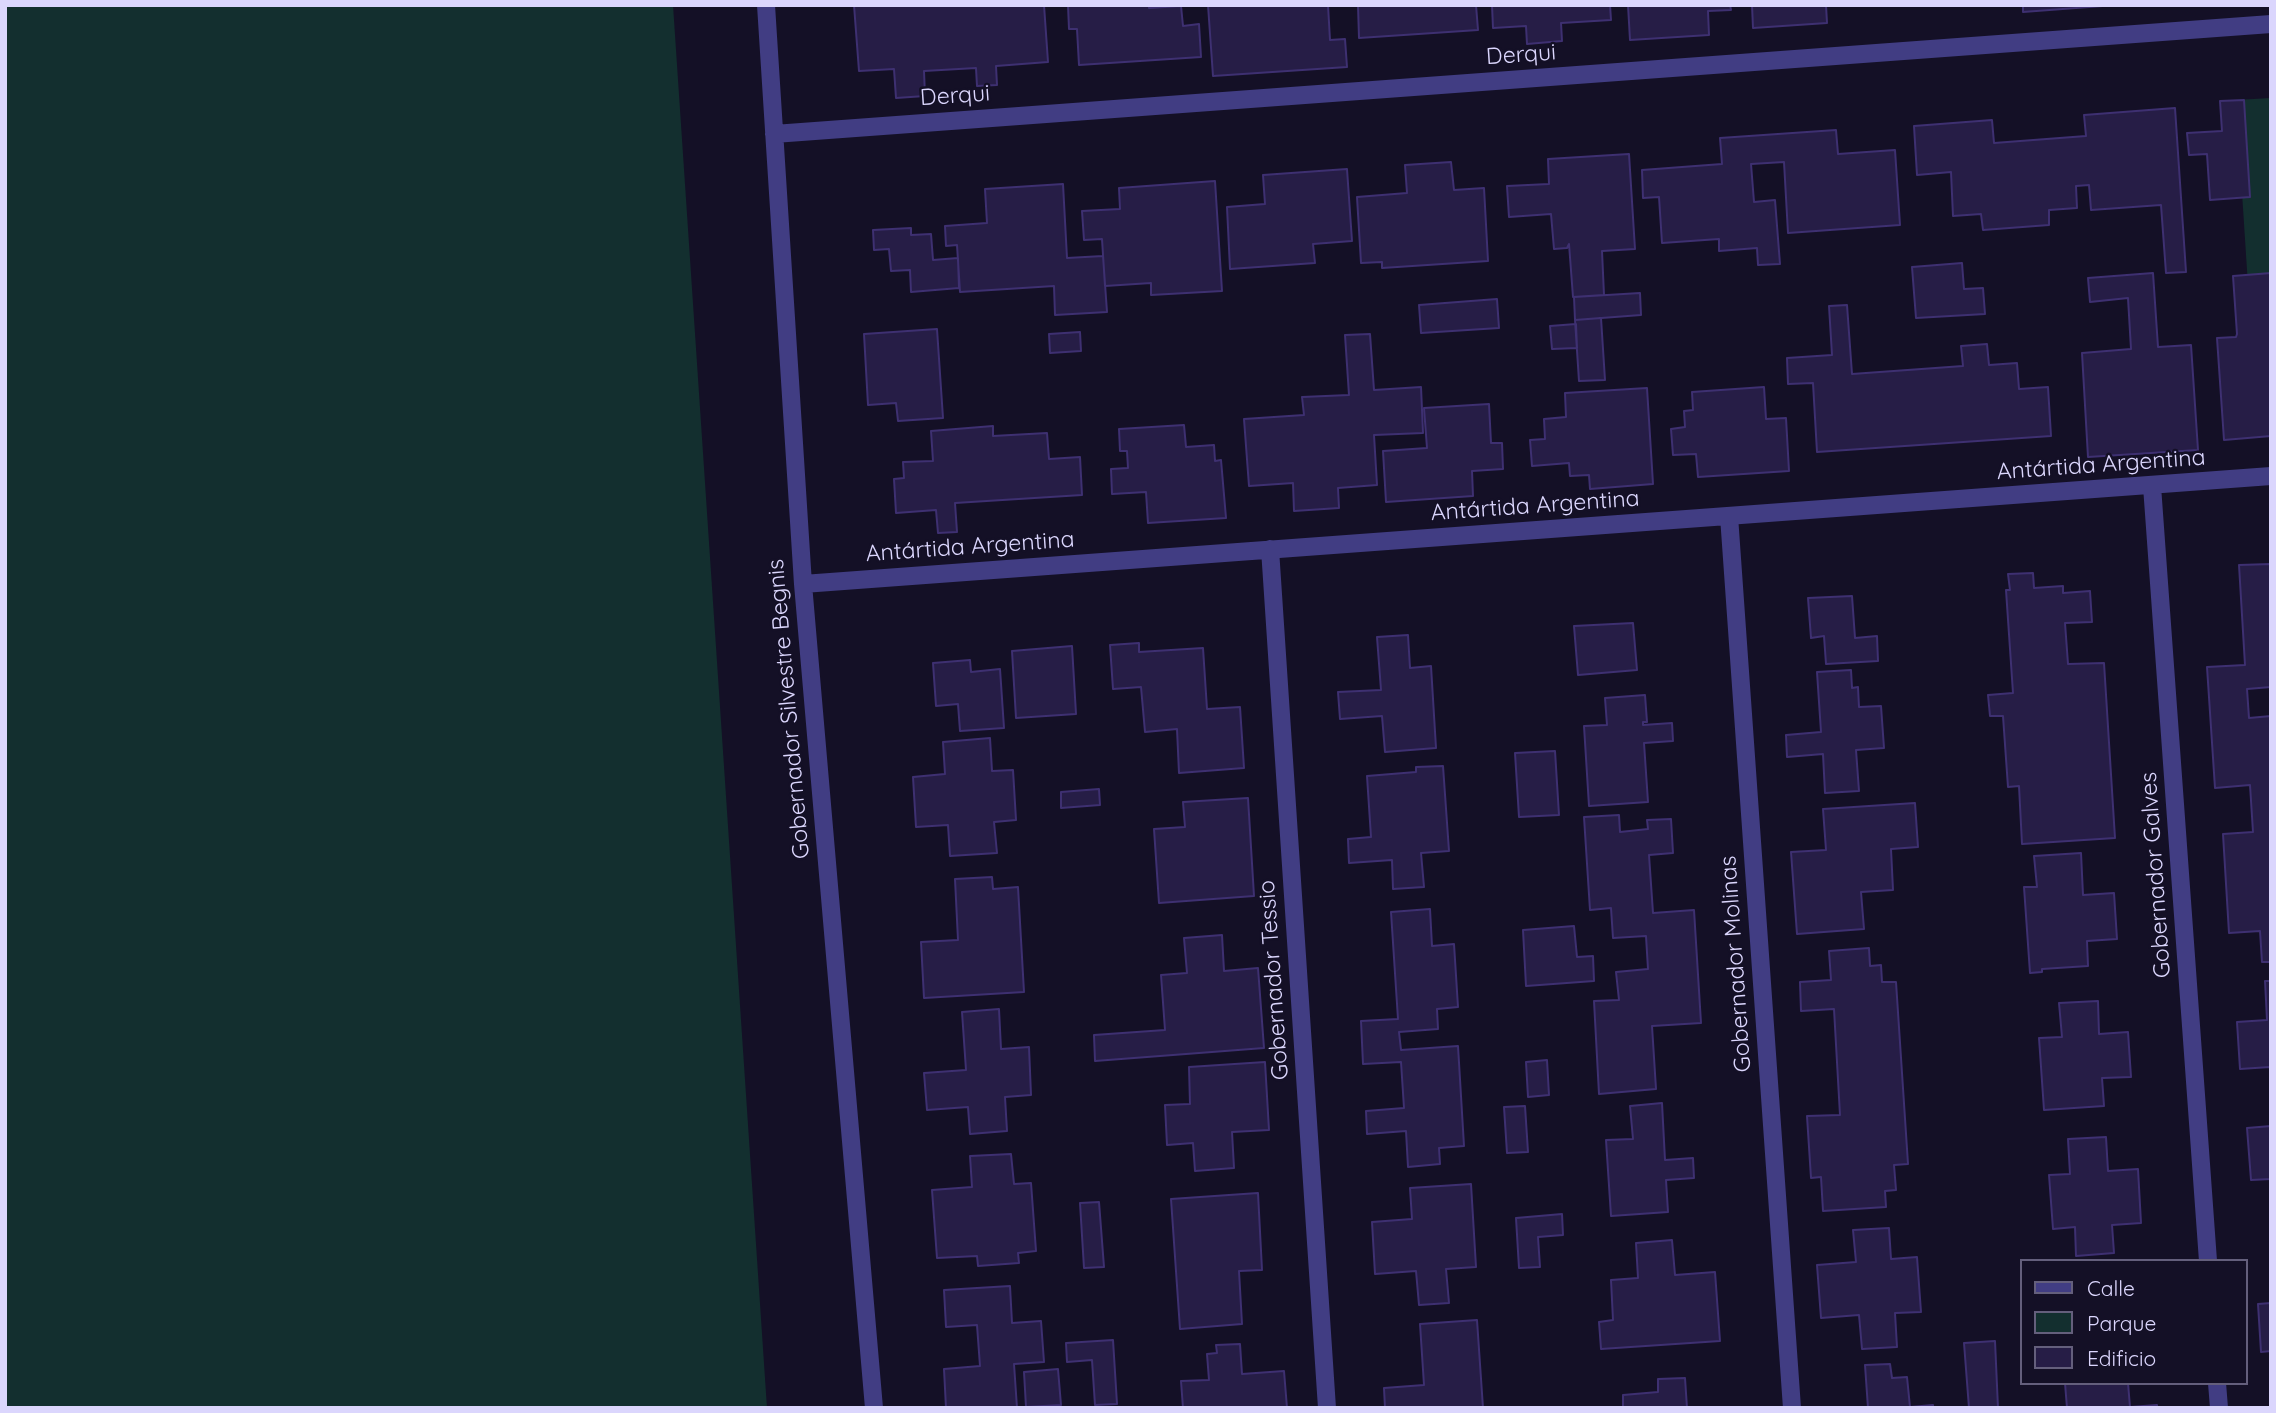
<!DOCTYPE html>
<meta charset="utf-8">
<style>
body{margin:0}
#map{position:relative;width:2276px;height:1413px;overflow:hidden;background:#141026;font-family:Quicksand,sans-serif}
canvas{display:block}
.frame{position:absolute;inset:0;border:7px solid #dbd6fd;pointer-events:none}
.legend{position:absolute;left:2020px;top:1259px;width:228px;height:126px;box-sizing:border-box;background:#141026;border:2px solid #645f7c;margin:0;padding:9px 12px;list-style:none;font-size:21px;color:#dbd6fd}
.legend li{display:flex;align-items:center;gap:14px;height:35px}
.legend b{width:35px;border:2px solid #645f7c}
</style>
<div id="map">
<canvas width="2276" height="1413"></canvas>
<div class="frame"></div>
<ul class="legend">
<li><b style="height:9px;background:#413d83"></b>Calle</li>
<li><b style="height:19px;background:#132f2f"></b>Parque</li>
<li><b style="height:19px;background:#261d46"></b>Edificio</li>
</ul>
</div>
<script>
const c = document.querySelector('canvas').getContext('2d');
c.lineJoin = 'round';
function fillPath(path, color) {
  c.fillStyle = color;
  c.fill(path, 'evenodd');
}
function strokePath(path, color, width, dash) {
  c.strokeStyle = color;
  c.lineWidth = width;
  c.lineCap = dash ? 'butt' : 'round';
  c.setLineDash(dash || []);
  c.stroke(path);
}
function label(font, color, halo, rows, align = 'center') {
  c.font = font + ' Quicksand,sans-serif';
  c.lineWidth = 5;
  c.setLineDash([]);
  c.textBaseline = 'middle';
  c.strokeStyle = halo;
  c.fillStyle = color;
  for (const [text, x, y, turn = 0] of rows) {
    c.save();
    c.translate(x, y);
    c.rotate((+turn || 0) * Math.PI / 180);
    c.textAlign = isNaN(turn) ? turn : align;
    if (halo) c.strokeText(text, 0, 0);
    c.fillText(text, 0, 0);
    c.restore();
  }
}
const green = new Path2D(`
 M 5,5 L 673,5 L 767,1408 L 5,1408 Z
 M 2271,98 L 2271,408 L 2256,409 L 2236,100 Z`);
const building = new Path2D(`
 M 854,5 L 1044,5 L 1048,62 L 996,66 L 997,85 L 977,86 L 976,68 L 924,71 L 925,96 L 896,98 L 894,69 L 859,71 Z
 M 1068,5 L 1149,5 L 1149,8 L 1181,6 L 1183,26 L 1199,24 L 1201,57 L 1079,65 L 1077,29 L 1069,29 Z
 M 1208,5 L 1328,5 L 1330,40 L 1345,39 L 1347,67 L 1213,76 Z
 M 1358,5 L 1476,5 L 1478,30 L 1359,38 Z
 M 1492,5 L 1610,5 L 1611,20 L 1561,23 L 1562,41 L 1527,44 L 1526,26 L 1493,28 Z
 M 1628,5 L 1730,5 L 1731,10 L 1708,11 L 1709,35 L 1630,40 Z
 M 1752,5 L 1826,5 L 1827,23 L 1753,28 Z
 M 2023,5 L 2116,5 L 2023,12 Z
 M 2244,100 L 2250,197 L 2210,200 L 2207,154 L 2189,155 L 2187,133 L 2222,131 L 2220,101 Z
 M 2175,108 L 2186,272 L 2166,273 L 2161,205 L 2091,210 L 2089,185 L 2076,186 L 2077,208 L 2049,210 L 2049,225 L 1983,230 L 1981,214 L 1953,216 L 1951,172 L 1917,175 L 1914,126 L 1992,120 L 1994,143 L 2086,136 L 2084,115 Z
 M 1836,130 L 1838,154 L 1895,150 L 1900,225 L 1788,233 L 1784,162 L 1751,164 L 1754,202 L 1775,200 L 1780,264 L 1758,265 L 1757,248 L 1719,251 L 1719,239 L 1662,243 L 1659,197 L 1643,198 L 1642,170 L 1722,164 L 1720,138 Z
 M 1629,154 L 1635,249 L 1602,251 L 1604,295 L 1573,297 L 1569,244 L 1567,248 L 1554,249 L 1551,214 L 1509,217 L 1507,186 L 1549,184 L 1548,159 Z
 M 1451,162 L 1454,190 L 1484,188 L 1488,261 L 1382,268 L 1382,262 L 1361,263 L 1357,197 L 1407,193 L 1405,165 Z
 M 1347,169 L 1352,241 L 1313,244 L 1315,263 L 1230,269 L 1227,207 L 1265,204 L 1263,175 Z
 M 1215,181 L 1222,291 L 1151,295 L 1151,283 L 1105,286 L 1102,239 L 1084,240 L 1082,211 L 1120,209 L 1119,188 Z
 M 1063,184 L 1067,258 L 1103,256 L 1107,312 L 1055,315 L 1054,286 L 960,292 L 957,245 L 946,246 L 945,226 L 987,223 L 985,189 Z
 M 911,228 L 911,235 L 931,234 L 933,260 L 958,258 L 959,288 L 911,292 L 910,270 L 891,271 L 889,249 L 874,250 L 873,230 Z
 M 1962,263 L 1964,289 L 1983,288 L 1985,314 L 1916,318 L 1912,267 Z
 M 2153,273 L 2158,347 L 2191,345 L 2198,450 L 2088,457 L 2082,353 L 2131,349 L 2128,298 L 2090,302 L 2088,278 Z
 M 2271,273 L 2271,436 L 2224,440 L 2217,338 L 2236,337 L 2237,334 L 2233,276 Z
 M 1640,293 L 1641,315 L 1575,320 L 1574,297 Z
 M 1497,299 L 1499,328 L 1421,333 L 1419,305 Z
 M 1847,305 L 1852,374 L 1963,366 L 1961,346 L 1987,344 L 1989,365 L 2017,363 L 2019,389 L 2048,387 L 2051,436 L 1817,452 L 1813,383 L 1788,384 L 1787,358 L 1832,355 L 1829,306 Z
 M 1601,318 L 1605,380 L 1579,381 L 1575,320 Z
 M 1576,324 L 1577,348 L 1552,349 L 1550,326 Z
 M 937,329 L 943,418 L 898,421 L 896,403 L 868,405 L 864,334 Z
 M 1080,332 L 1081,351 L 1050,353 L 1049,334 Z
 M 1370,334 L 1374,390 L 1421,387 L 1423,433 L 1374,435 L 1377,485 L 1338,488 L 1339,508 L 1294,511 L 1293,483 L 1249,486 L 1244,419 L 1304,415 L 1302,397 L 1349,395 L 1345,335 Z
 M 1764,387 L 1766,419 L 1786,418 L 1789,471 L 1698,477 L 1696,454 L 1673,455 L 1671,429 L 1685,427 L 1684,411 L 1693,410 L 1692,392 Z
 M 1647,388 L 1653,484 L 1590,489 L 1589,475 L 1570,476 L 1569,463 L 1532,466 L 1530,440 L 1545,439 L 1544,419 L 1566,417 L 1565,393 Z
 M 1489,404 L 1491,443 L 1502,443 L 1503,469 L 1472,471 L 1473,496 L 1386,502 L 1383,451 L 1427,448 L 1424,408 Z
 M 1184,425 L 1186,447 L 1214,445 L 1215,461 L 1221,460 L 1226,518 L 1148,523 L 1146,492 L 1112,494 L 1111,469 L 1128,468 L 1127,451 L 1120,451 L 1119,429 Z
 M 993,426 L 993,436 L 1047,433 L 1049,459 L 1080,457 L 1082,495 L 955,503 L 957,532 L 938,533 L 936,510 L 896,513 L 894,479 L 904,478 L 903,462 L 933,461 L 931,431 Z
 M 2271,564 L 2271,687 L 2247,689 L 2249,718 L 2271,716 L 2271,962 L 2262,962 L 2260,931 L 2229,933 L 2223,834 L 2253,832 L 2250,785 L 2215,788 L 2207,667 L 2245,665 L 2239,565 Z
 M 2033,573 L 2034,588 L 2063,586 L 2063,593 L 2090,591 L 2092,622 L 2065,623 L 2068,664 L 2104,663 L 2115,838 L 2022,844 L 2019,786 L 2008,787 L 2003,716 L 1990,716 L 1988,695 L 2013,693 L 2006,590 L 2010,590 L 2008,574 Z
 M 1852,596 L 1855,638 L 1877,636 L 1878,661 L 1826,664 L 1824,636 L 1811,638 L 1808,598 Z
 M 1633,623 L 1637,670 L 1578,675 L 1574,626 Z
 M 1408,635 L 1410,668 L 1431,666 L 1436,748 L 1385,752 L 1382,716 L 1340,719 L 1338,692 L 1381,690 L 1377,637 Z
 M 1139,643 L 1139,652 L 1203,648 L 1207,709 L 1240,707 L 1244,768 L 1179,773 L 1177,729 L 1145,732 L 1141,687 L 1113,689 L 1110,645 Z
 M 1072,646 L 1076,714 L 1016,718 L 1012,651 Z
 M 970,660 L 971,672 L 1000,669 L 1004,728 L 960,731 L 958,704 L 936,706 L 933,663 Z
 M 1851,670 L 1852,688 L 1858,687 L 1859,707 L 1881,706 L 1884,748 L 1856,750 L 1859,791 L 1825,793 L 1823,754 L 1787,757 L 1786,735 L 1821,732 L 1817,672 Z
 M 1645,695 L 1647,722 L 1643,722 L 1643,725 L 1672,723 L 1673,741 L 1644,743 L 1648,802 L 1589,806 L 1584,726 L 1607,725 L 1605,698 Z
 M 990,738 L 992,771 L 1013,770 L 1016,820 L 994,822 L 997,853 L 950,856 L 948,825 L 916,827 L 913,777 L 945,774 L 943,742 Z
 M 1555,751 L 1559,815 L 1519,817 L 1515,753 Z
 M 1443,766 L 1449,851 L 1421,853 L 1424,887 L 1393,889 L 1392,860 L 1349,863 L 1348,839 L 1371,837 L 1367,776 L 1416,772 L 1416,767 Z
 M 1099,789 L 1100,805 L 1061,808 L 1061,792 Z
 M 1248,798 L 1254,896 L 1159,903 L 1154,829 L 1185,827 L 1183,802 Z
 M 1915,803 L 1918,847 L 1891,849 L 1893,890 L 1861,892 L 1864,929 L 1797,934 L 1791,852 L 1826,850 L 1823,809 Z
 M 1619,815 L 1620,832 L 1648,829 L 1647,820 L 1671,819 L 1673,853 L 1649,855 L 1653,913 L 1694,910 L 1701,1023 L 1652,1026 L 1656,1089 L 1599,1094 L 1594,1001 L 1619,1000 L 1616,972 L 1648,969 L 1646,936 L 1613,938 L 1611,908 L 1590,910 L 1584,817 Z
 M 2081,853 L 2083,895 L 2114,893 L 2117,939 L 2087,941 L 2088,966 L 2042,969 L 2042,972 L 2030,973 L 2024,887 L 2037,887 L 2034,856 Z
 M 992,877 L 993,889 L 1018,887 L 1024,992 L 924,998 L 921,942 L 958,940 L 955,879 Z
 M 1430,909 L 1432,946 L 1454,944 L 1458,1007 L 1437,1009 L 1438,1029 L 1399,1032 L 1401,1050 L 1458,1046 L 1464,1146 L 1439,1148 L 1440,1164 L 1408,1167 L 1406,1131 L 1367,1134 L 1366,1111 L 1404,1108 L 1401,1062 L 1363,1064 L 1361,1021 L 1398,1019 L 1391,912 Z
 M 1574,926 L 1577,957 L 1593,956 L 1594,981 L 1526,986 L 1523,930 Z
 M 1222,935 L 1224,971 L 1258,968 L 1264,1048 L 1095,1061 L 1094,1035 L 1165,1030 L 1161,975 L 1187,973 L 1184,938 Z
 M 1869,948 L 1870,966 L 1881,965 L 1882,982 L 1896,982 L 1908,1164 L 1894,1165 L 1896,1190 L 1885,1191 L 1886,1207 L 1823,1211 L 1821,1177 L 1811,1178 L 1807,1116 L 1840,1115 L 1834,1009 L 1801,1011 L 1800,982 L 1831,980 L 1829,951 Z
 M 2265,981 L 2271,981 L 2271,1071 L 2270,1067 L 2240,1069 L 2237,1022 L 2267,1020 Z
 M 2098,1001 L 2099,1034 L 2128,1032 L 2131,1077 L 2102,1078 L 2104,1106 L 2044,1110 L 2039,1038 L 2062,1037 L 2059,1003 Z
 M 999,1009 L 1001,1049 L 1029,1047 L 1031,1095 L 1005,1097 L 1007,1131 L 970,1134 L 968,1107 L 927,1110 L 924,1073 L 966,1070 L 962,1012 Z
 M 1547,1060 L 1549,1095 L 1528,1097 L 1526,1062 Z
 M 1265,1062 L 1269,1130 L 1232,1132 L 1234,1168 L 1195,1171 L 1193,1143 L 1167,1145 L 1165,1105 L 1190,1104 L 1189,1067 Z
 M 1662,1103 L 1665,1160 L 1693,1158 L 1694,1178 L 1666,1180 L 1668,1212 L 1611,1216 L 1606,1140 L 1633,1139 L 1630,1106 Z
 M 1525,1106 L 1528,1152 L 1507,1153 L 1504,1107 Z
 M 2271,1126 L 2271,1179 L 2251,1180 L 2247,1128 Z
 M 2106,1137 L 2108,1171 L 2138,1169 L 2141,1223 L 2112,1225 L 2114,1253 L 2076,1256 L 2075,1227 L 2053,1229 L 2049,1175 L 2070,1174 L 2068,1139 Z
 M 1011,1154 L 1014,1184 L 1031,1183 L 1036,1251 L 1018,1253 L 1019,1263 L 978,1266 L 977,1256 L 937,1258 L 932,1190 L 972,1187 L 970,1156 Z
 M 1471,1184 L 1476,1267 L 1446,1269 L 1449,1303 L 1419,1305 L 1416,1271 L 1375,1274 L 1372,1222 L 1412,1219 L 1410,1188 Z
 M 1258,1193 L 1262,1270 L 1239,1271 L 1242,1324 L 1180,1329 L 1171,1199 Z
 M 1099,1202 L 1104,1267 L 1084,1268 L 1080,1203 Z
 M 1562,1214 L 1563,1235 L 1538,1237 L 1540,1267 L 1519,1268 L 1516,1218 Z
 M 1889,1228 L 1891,1259 L 1917,1257 L 1921,1312 L 1895,1313 L 1897,1347 L 1862,1349 L 1859,1315 L 1821,1318 L 1817,1265 L 1856,1262 L 1853,1230 Z
 M 1672,1240 L 1675,1275 L 1715,1272 L 1720,1341 L 1601,1349 L 1599,1322 L 1613,1320 L 1611,1280 L 1638,1278 L 1636,1243 Z
 M 1010,1286 L 1012,1323 L 1041,1321 L 1044,1362 L 1014,1364 L 1017,1408 L 946,1408 L 944,1369 L 980,1366 L 977,1325 L 946,1327 L 944,1290 Z
 M 2271,1303 L 2271,1351 L 2261,1352 L 2258,1304 Z
 M 1477,1320 L 1483,1408 L 1385,1408 L 1384,1388 L 1424,1385 L 1420,1324 Z
 M 1113,1340 L 1117,1404 L 1095,1405 L 1092,1360 L 1067,1362 L 1066,1343 Z
 M 1995,1341 L 1998,1408 L 1969,1408 L 1964,1343 Z
 M 1240,1344 L 1242,1374 L 1284,1371 L 1287,1408 L 1183,1408 L 1181,1381 L 1209,1380 L 1207,1354 L 1217,1353 L 1216,1345 Z
 M 1890,1364 L 1892,1378 L 1907,1377 L 1910,1407 L 1933,1405 L 1933,1408 L 1868,1408 L 1865,1365 Z
 M 1058,1369 L 1061,1405 L 1026,1407 L 1024,1372 Z
 M 1685,1378 L 1687,1408 L 1623,1408 L 1623,1395 L 1658,1392 L 1658,1379 Z
 M 2065,1383 L 2128,1383 L 2130,1407 L 2157,1405 L 2157,1408 L 2067,1408 Z`);
const minor = new Path2D(`
 M 766,5 L 803,584 L 874,1408
 M 774,134 L 2271,24
 M 2152,486 L 2208,1261
 M 1729,516 L 1792,1408
 M 1270,549 L 1327,1408
 M 803,584 L 2271,476
 M 2217,1383 L 2219,1408`);
const streetNames = [
 ["Derqui",1521,55,-4],
 ["Derqui",955,96,-4],
 ["Antártida Argentina",2101,465,-4],
 ["Antártida Argentina",1535,506,-4],
 ["Antártida Argentina",970,547,-4],
 ["Gobernador Silvestre Begnis",789,709,-95],
 ["Gobernador Galves",2156,875,-94],
 ["Gobernador Molinas",1736,964,-94],
 ["Gobernador Tessio",1274,980,-94]
];
fillPath(green, '#132f2f');
fillPath(building, '#261d46');
strokePath(building, '#3e3071', 2);
strokePath(minor, '#413d83', 18);
label('23px', '#dbd6fd', '#141026', streetNames);
</script>
